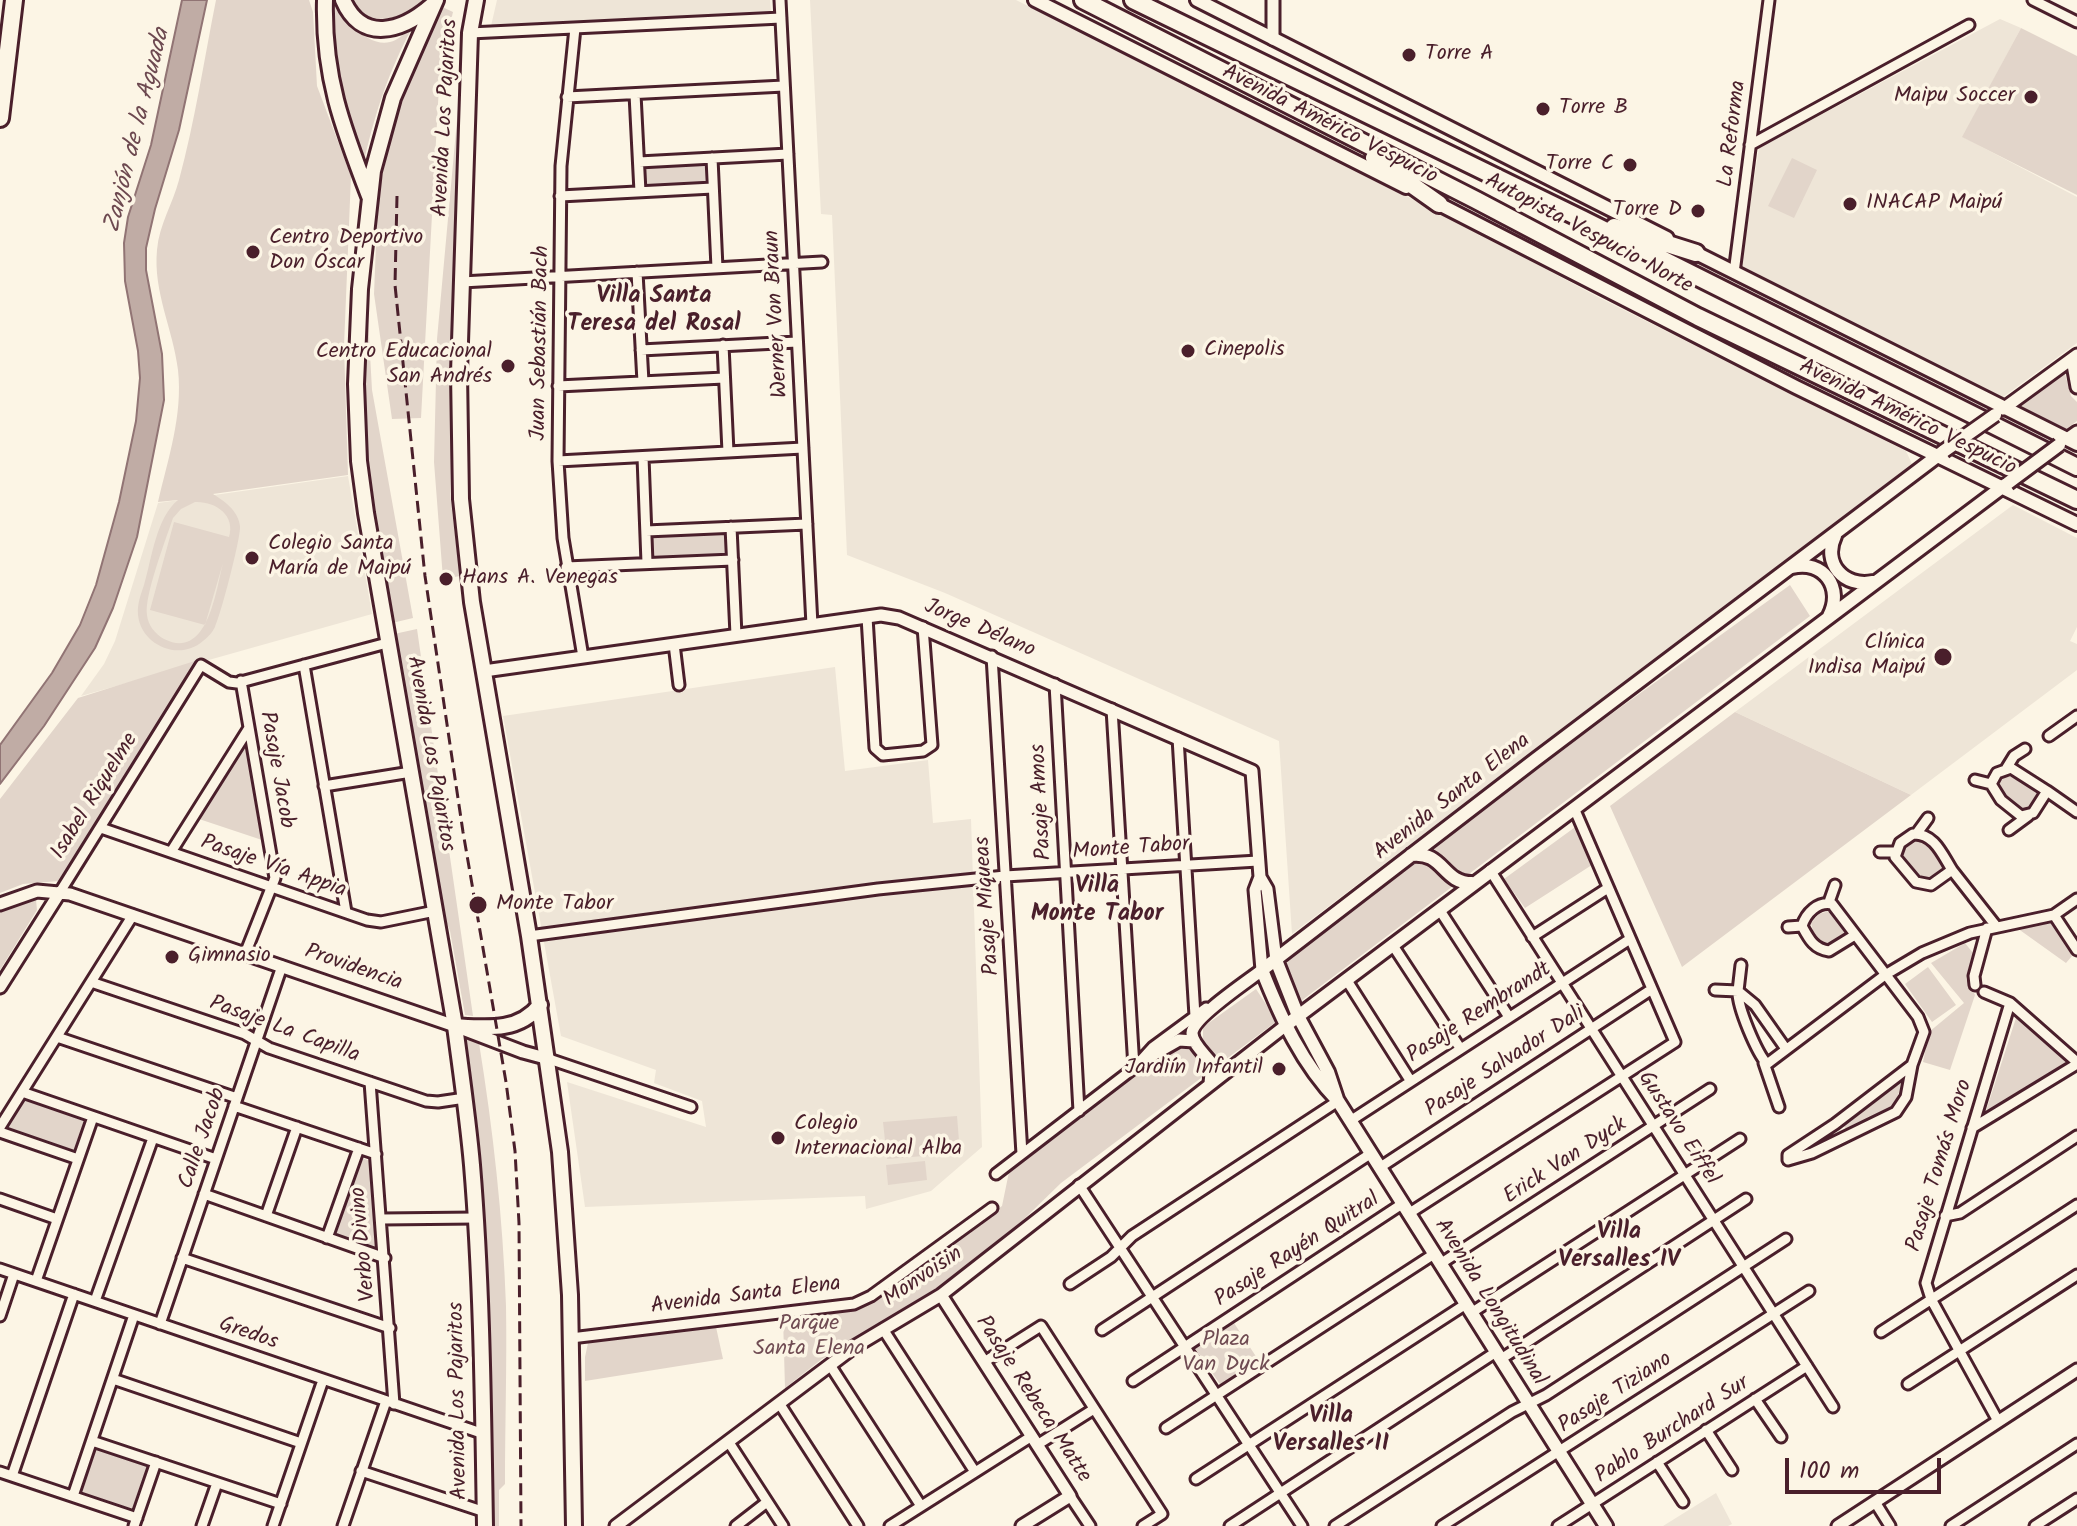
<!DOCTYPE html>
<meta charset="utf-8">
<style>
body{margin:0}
#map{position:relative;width:2077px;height:1526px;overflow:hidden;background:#fcf5e5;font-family:Kalam,sans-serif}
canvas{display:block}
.scale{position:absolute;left:1785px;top:1458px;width:156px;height:36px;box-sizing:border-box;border:4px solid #4a1f2b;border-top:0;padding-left:10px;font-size:24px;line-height:28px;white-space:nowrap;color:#4a1f2b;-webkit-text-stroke:6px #fcf5e5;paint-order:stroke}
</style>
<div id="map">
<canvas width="2077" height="1526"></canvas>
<div class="scale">100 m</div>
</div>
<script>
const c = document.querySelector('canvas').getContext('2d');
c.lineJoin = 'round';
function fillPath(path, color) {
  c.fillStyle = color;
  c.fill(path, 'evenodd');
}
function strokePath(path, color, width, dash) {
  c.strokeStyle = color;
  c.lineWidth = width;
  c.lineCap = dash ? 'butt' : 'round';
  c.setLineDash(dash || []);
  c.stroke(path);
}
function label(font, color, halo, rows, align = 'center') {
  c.font = font + ' Kalam,sans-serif';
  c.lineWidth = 7;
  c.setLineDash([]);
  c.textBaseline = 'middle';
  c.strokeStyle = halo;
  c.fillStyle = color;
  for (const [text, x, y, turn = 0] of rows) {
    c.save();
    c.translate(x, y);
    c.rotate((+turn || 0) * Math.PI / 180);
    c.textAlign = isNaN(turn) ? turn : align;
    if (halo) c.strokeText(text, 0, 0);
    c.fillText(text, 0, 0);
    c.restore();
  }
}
const built = new Path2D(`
 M 497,0 L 770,0 L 771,15 L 491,26 Z
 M 810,0 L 1016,0 L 1454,220 L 1598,297 L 1906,451 L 1912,464 L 1292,934 L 1279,741 L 945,593 L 847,555 L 832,215 L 821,214 Z
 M 2000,19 L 2021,28 L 1963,137 L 2077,197 L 2077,343 L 1999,400 L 1740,268 L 1759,148 Z
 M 348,476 L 372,614 L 81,696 L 104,664 L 115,641 L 158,503 Z
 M 2013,505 L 2077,538 L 2077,627 L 2070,641 L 2077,644 L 2077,670 L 1911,795 L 1735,712 Z
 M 835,667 L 845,771 L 928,760 L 933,823 L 971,819 L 982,1147 L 931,1191 L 866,1209 L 865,1196 L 585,1207 L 567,1082 L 706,1127 L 702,1101 L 654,1083 L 656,1070 L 561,1036 L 503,716 Z
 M 1716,1493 L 1732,1524 L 1728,1526 L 1663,1526 Z`);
const green = new Path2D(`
 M 216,0 L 309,0 L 313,12 L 317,86 L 351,176 L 344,346 L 348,475 L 213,494 C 224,501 238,510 240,526 C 241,538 221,614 215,627 C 212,633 208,637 203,641 C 179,662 141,645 138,615 C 137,604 141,594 144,585 C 152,558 156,518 178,500 L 158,502 C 168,459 183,415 178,370 C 173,329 153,292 157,250 C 159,225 173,203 179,180 C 195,121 204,60 216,0 ZM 195,502 C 215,501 236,515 229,537 L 174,522 L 150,610 L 205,625 L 223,563 C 216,590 208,661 164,639 C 155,634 148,625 147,615 C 144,596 166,539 173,518 L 181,509 Z
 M 333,0 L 337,0 C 343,18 368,48 390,42 C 397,41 406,32 412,28 C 389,71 376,110 365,157 C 339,110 334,53 333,0 Z
 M 354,0 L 426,0 C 406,17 367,32 354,0 Z
 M 438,5 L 453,12 L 440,67 L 421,418 L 392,419 L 374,294 L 378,196 L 401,91 Z
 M 2021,28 L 2077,56 L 2077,195 L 1962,137 Z
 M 461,76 L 464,102 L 455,289 L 450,494 L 460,576 L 443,579 L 434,462 L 437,339 Z
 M 1792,158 L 1817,170 L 1794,218 L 1768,206 Z
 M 705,164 L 705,185 L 644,187 L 644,165 Z
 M 363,318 L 368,318 L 372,390 L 413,618 L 392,623 L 364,465 Z
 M 2065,374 L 2071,396 L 2077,402 L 2077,421 L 2066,429 L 2017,408 Z
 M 726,532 L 727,556 L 649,560 L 648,536 Z
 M 1790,585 L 1810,616 L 1301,1001 L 1296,998 L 1285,968 L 1290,956 L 1603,720 Z
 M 417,629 L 473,1016 L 465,1015 L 450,931 L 442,911 L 394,634 Z
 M 198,660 L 59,881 L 23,884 L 0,893 L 0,799 L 78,698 Z
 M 1735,712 L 1911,795 L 1682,967 L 1610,806 Z
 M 248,740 L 265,841 L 199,819 Z
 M 2014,776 L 2040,792 L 2028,810 L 2020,811 L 1998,786 L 1999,778 Z
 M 1578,825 L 1595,863 L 1525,908 L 1504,879 Z
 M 1915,840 L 1930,845 L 1945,867 L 1926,880 L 1915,878 L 1900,859 L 1904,845 Z
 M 24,898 L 36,900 L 37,910 L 0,970 L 0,910 Z
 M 1829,911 L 1848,933 L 1827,946 L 1816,943 L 1811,923 L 1819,914 Z
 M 2050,920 L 2072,956 L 2066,963 L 2017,928 Z
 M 1965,943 L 1973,953 L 1966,979 L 1975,995 L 1950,1070 L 1923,1062 L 1929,1032 L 1964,1003 L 1931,963 Z
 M 1928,967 L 1956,1005 L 1932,1022 L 1905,984 Z
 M 1256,989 L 1277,1021 L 1061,1183 L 1022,1221 L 933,1292 L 822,1359 L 785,1388 L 783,1317 L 867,1304 L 1002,1206 L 1009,1172 L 1175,1045 L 1183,1041 L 1203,1040 L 1203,1027 Z
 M 2016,1018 L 2070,1060 L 1984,1117 Z
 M 461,1035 L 479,1043 C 493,1129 503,1218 506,1306 C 507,1365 505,1424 505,1484 L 499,1490 L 499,1526 L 491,1526 L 487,1275 L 475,1124 Z
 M 1901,1082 C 1898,1113 1874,1119 1850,1135 L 1844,1126 Z
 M 26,1096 L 86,1117 L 74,1152 L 5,1129 Z
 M 957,1116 L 960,1153 L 887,1159 L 883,1122 Z
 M 362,1158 L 370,1161 L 380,1251 L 333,1234 Z
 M 925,1161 L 927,1180 L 888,1185 L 886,1165 Z
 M 1234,1323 L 1259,1361 L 1222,1387 L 1194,1347 Z
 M 716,1327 L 723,1359 L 585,1381 L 585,1357 L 588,1343 Z
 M 97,1446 L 151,1464 L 135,1511 L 81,1492 Z`);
const water = new Path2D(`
 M 182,0 L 207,0 L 179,130 L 155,209 L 146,248 L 146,270 L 162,354 L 164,400 L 137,537 L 113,608 L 95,648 L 44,726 L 0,784 L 0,745 L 52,673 L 80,625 L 96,585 L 119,502 L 136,421 L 140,378 L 138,351 L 125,281 L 124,243 L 128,217 L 151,145 Z`);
const minor = new Path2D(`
 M 780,0 L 812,625
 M 2033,0 L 2077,22
 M 575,28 L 561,166 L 558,461 L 563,538 L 583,657
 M 470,33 L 781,18
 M 635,94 L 640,192
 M 567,97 L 784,86
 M 1750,145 L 1969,25
 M 712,158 L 717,268
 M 639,162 L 788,154
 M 560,196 L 713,188
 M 637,272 L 643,382
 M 1734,273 L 1769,0
 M 462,282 L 822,262
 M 723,345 L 728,452
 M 641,350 L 797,342
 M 558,386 L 724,378
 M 643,457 L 647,563
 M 558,461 L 803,448
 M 731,527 L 736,635
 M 646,531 L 807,524
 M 566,567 L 733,560
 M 867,617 L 875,748 L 883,755 L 923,751 L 932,745 L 923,627
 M 674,644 L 679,685
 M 992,656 L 1022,1154
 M 304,665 L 346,912
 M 241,681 L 275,878 L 245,954
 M 1055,684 L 1079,1111
 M 1112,709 L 1134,1068
 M 2049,736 L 2077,716
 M 1178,738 L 1195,1016
 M 2006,769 L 2014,756 L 2025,749
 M 1975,780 L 1991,784 L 2001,800 L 2021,816 L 2033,813 L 2047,791 L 2011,768 L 1997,773 L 1991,784
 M 324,786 L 411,772
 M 2047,791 L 2077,812
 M 101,828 L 367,920 L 381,922 L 435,911
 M 2009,830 L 2028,816
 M 1917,833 L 1928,818
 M 1913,834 C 1934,833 1942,854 1952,870 L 1931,885 L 1916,882 L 1895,857 L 1900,843 Z
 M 171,852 L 249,728
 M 1880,852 L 1895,852
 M 1490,870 L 1833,1407
 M 1952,870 L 1996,926
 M 60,892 L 201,665 L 229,682 L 237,683 L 387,643
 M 1829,902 L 1835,885
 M 1439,909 L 1509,1017
 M 2054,915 L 2077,950
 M 1802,926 C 1806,913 1818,901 1832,904 L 1918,1017 L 1924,1032 L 1912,1065 L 1906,1097 L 1896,1112 L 1812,1153 L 1788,1160 L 1788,1155 L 1835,1124 L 1912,1065
 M 1802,926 C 1809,939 1814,949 1829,951 L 1855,935
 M 1788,927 L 1802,926
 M 529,936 L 878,889 L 1005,876 L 1258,861
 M 1532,937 L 1608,888
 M 1392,944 L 1460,1048
 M 1346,979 L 1410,1080
 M 91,982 L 245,1034 L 269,1048 L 426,1101 L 438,1102 L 465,1098
 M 1975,985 L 1974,976 L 1987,928
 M 1715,990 L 1738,991 L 1741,965
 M 1984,992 L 2010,1003 L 2077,1062
 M 57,1037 L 237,1098
 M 1786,1049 L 1755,1005 L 1738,991 C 1737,1007 1757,1053 1767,1064 L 1885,975 L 1922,953 L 1970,933 L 2054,915 L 2077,899
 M 549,1059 L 691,1107
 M 1764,1063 L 1779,1107
 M 370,1082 L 394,1404
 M 22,1092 L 216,1159
 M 234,1106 L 376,1154
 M 1350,1121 L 1630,939
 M 0,1127 L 133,915
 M 1972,1128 L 2077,1064
 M 0,1132 L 78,1159
 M 1379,1168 L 1652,989
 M 996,1174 L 1134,1068 L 1153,1047 L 1206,1008
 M 1079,1185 L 1302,1526
 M 204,1194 L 385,1258
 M 0,1199 L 57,1219
 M 1408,1214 L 1675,1042 L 1574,808
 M 266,1216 L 297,1127
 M 1945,1216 L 1960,1213 L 2077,1136
 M 382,1219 L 476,1218
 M 327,1238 L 359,1148
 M 182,1258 L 390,1328
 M 1440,1264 L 1710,1089
 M 0,1269 L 484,1434
 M 36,1281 L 93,1117
 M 1070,1284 L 1111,1257 L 1132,1236 L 1338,1101
 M 95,1301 L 153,1138
 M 1471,1313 L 1740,1139
 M 0,1316 L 14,1274
 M 160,1324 L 282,966
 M 883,1329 L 975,1472
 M 1102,1330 L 1370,1154
 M 1881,1332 L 2077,1205
 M 571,1338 L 854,1304 L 871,1296 L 992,1208
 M 1501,1359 L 1746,1199
 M 984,1362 L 1041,1326 L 1162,1514 L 1143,1526
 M 830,1365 L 921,1506
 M 113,1379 L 301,1443
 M 1133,1381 L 1402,1204
 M 1908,1384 L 2077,1275
 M 1755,1399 L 1781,1437
 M 779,1403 L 858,1526
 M 1998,1421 L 1931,1299 L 1926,1283 L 2010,1003
 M 1166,1428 L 1434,1254
 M 1706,1430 L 1732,1470
 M 92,1441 L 281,1504
 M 728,1441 L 783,1526
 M 1037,1445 L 1094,1409
 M 1657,1462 L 1683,1502
 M 361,1471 L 485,1512
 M 0,1472 L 137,1518
 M 12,1476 L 74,1294
 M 1196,1479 L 1466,1304
 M 73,1496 L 134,1315
 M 1070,1496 L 1090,1526
 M 1875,1502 L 1890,1526
 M 134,1526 L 156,1462
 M 202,1526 L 217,1483
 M 273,1526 L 323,1380
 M 343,1526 L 386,1401
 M 736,1526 L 767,1502
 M 890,1526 L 1032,1436
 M 1230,1526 L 1496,1352
 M 1335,1526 L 1512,1412 L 1546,1395 L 1786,1239
 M 1442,1526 L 1809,1291
 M 1558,1526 L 1807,1366
 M 1951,1526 L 2077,1444
 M 2035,1526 L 2077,1499`);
const tertiary = new Path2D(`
 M 1273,0 L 1273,39
 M 2072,359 L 2077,387
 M 2003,409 L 2077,355
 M 2067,439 L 2077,432
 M 484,671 L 881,615 L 899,618 L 1252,771 L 1260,877 L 1267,889 L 1276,960
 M 0,904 L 37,891 L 70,894 L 455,1026 L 523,1052 L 549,1059
 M 0,987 L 60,892
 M 1144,1060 L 1179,1040 L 1194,1041
 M 1210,1083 L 1212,1064 C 1206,1055 1192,1044 1192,1033 C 1193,1017 1248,981 1262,970 L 1255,890 L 1260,877
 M 941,1295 L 1070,1496 L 1022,1526
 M 616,1526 L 854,1347 L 941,1295 L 1285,1026
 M 1838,1526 L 2077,1370`);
const secondary = new Path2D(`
 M 1035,0 L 1406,187
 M 1197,0 L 1667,238
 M 1433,201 L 1796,387 L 2077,524
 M 1690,250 L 2077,444
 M 1835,536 C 1822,563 1844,588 1873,582
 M 1792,567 C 1823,559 1844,588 1829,616
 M 1411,855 C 1444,851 1442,883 1472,883
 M 1276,960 L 1298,1016 L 1328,1072 L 1337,1099
 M 1285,1026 L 2005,485
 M 1606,1526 L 1338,1101 C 1302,1064 1281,1018 1262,970 L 1535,760 L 1944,451`);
const primary = new Path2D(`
 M 325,0 C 323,76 342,126 369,196
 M 343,0 C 362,44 402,31 431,6
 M 436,0 L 393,98 L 373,171 L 360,289 L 356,384 L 359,461 L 366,513 L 455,1026 C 461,1072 468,1119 472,1165 C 482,1285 483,1406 485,1526
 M 476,0 L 470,33 L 459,373 L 461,499 L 472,602 L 529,936 L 560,1152 L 570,1295 L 574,1526
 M 455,1026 C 487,1028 519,1032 540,1005`);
const motorway = new Path2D(`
 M 1083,0 L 1476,200 L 1698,317 L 2077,500
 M 1133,0 L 1582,219 L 2077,467
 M 0,118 L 14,0
 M 1374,158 L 1439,204
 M 1614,227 L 1696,253`);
const rail = new Path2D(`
 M 397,196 L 395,285 L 425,576 L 463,832 L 506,1082 L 515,1151 L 519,1223 L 521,1526`);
const secondaryBridge = new Path2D(`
 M 1944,451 L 1995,415
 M 2008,483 L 2059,445`);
const markers = [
 [1409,55,8,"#4a1f2b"],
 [2031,97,8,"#4a1f2b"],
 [1543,109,8,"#4a1f2b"],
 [1630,165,8,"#4a1f2b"],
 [1850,204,8,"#4a1f2b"],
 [1698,211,8,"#4a1f2b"],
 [253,252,8,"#4a1f2b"],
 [1188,351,8,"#4a1f2b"],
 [508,366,8,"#4a1f2b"],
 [252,558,8,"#4a1f2b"],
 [446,579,8,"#4a1f2b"],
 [1943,657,10,"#4a1f2b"],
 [478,905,10,"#4a1f2b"],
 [172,957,8,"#4a1f2b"],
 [1279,1069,8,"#4a1f2b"],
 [778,1138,8,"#4a1f2b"]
];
const poiNames = [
 ["Torre A",1425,55],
 ["Maipu Soccer",2015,97,"right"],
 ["Torre B",1559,109],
 ["Torre C",1614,165,"right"],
 ["INACAP Maipú",1866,204],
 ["Torre D",1682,211,"right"],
 ["Centro Deportivo",269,239],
 ["Don Óscar",269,264],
 ["Cinepolis",1204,351],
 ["Centro Educacional",492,353,"right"],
 ["San Andrés",492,378,"right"],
 ["Colegio Santa",268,545],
 ["María de Maipú",268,570],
 ["Hans A. Venegas",462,579],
 ["Clínica",1925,644,"right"],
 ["Indisa Maipú",1925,669,"right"],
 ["Monte Tabor",496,905],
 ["Gimnasio",188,957],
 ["Jardiín Infantil",1263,1069,"right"],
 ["Colegio",794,1125],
 ["Internacional Alba",794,1150]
];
const streetNames = [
 ["Avenida Los Pajaritos",447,118,-87],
 ["Avenida Américo Vespucio",1329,126,27],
 ["La Reforma",1734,134,-83],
 ["Autopista Vespucio Norte",1588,235,28],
 ["Werner Von Braun",778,314,-93],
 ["Juan Sebastián Bach",542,343,-89],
 ["Avenida Américo Vespucio",1907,419,26],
 ["Jorge Délano",979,630,23],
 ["Avenida Los Pajaritos",429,754,80],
 ["Pasaje Jacob",275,770,80],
 ["Isabel Riquelme",96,797,-58],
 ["Avenida Santa Elena",1453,798,-38],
 ["Pasaje Amos",1043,802,-93],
 ["Monte Tabor",1131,850,-4],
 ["Pasaje Vía Appia",273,868,19],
 ["Pasaje Miqueas",989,906,-94],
 ["Providencia",353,969,19],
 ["Pasaje Rembrandt",1480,1014,-33],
 ["Pasaje La Capilla",284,1031,20],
 ["Pasaje Salvador Dali",1506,1063,-33],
 ["Gustavo Eiffel",1677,1129,57],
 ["Calle Jacob",204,1139,-71],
 ["Erick Van Dyck",1566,1162,-33],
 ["Pasaje Tomás Moro",1941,1166,-73],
 ["Verbo Divino",365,1244,-95],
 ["Pasaje Rayén Quitral",1298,1251,-33],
 ["Monvoisin",924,1278,-34],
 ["Avenida Santa Elena",746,1297,-7],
 ["Avenida Longitudinal",1489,1303,58],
 ["Gredos",248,1335,19],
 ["Pasaje Tiziano",1616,1394,-33],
 ["Pasaje Rebeca Matte",1032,1400,57],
 ["Avenida Los Pajaritos",460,1401,-91],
 ["Pablo Burchard Sur",1673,1431,-33]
];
const parkNames = [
 ["Parque",809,1325],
 ["Santa Elena",809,1350],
 ["Plaza",1226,1341],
 ["Van Dyck",1226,1366]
];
const waterNames = [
 ["Zanjón de la Aguada",139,131,-76]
];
const neighbourhoodNames = [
 ["Villa Santa",654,298],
 ["Teresa del Rosal",654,326],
 ["Villa",1097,888],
 ["Monte Tabor",1097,916],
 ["Villa",1619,1234],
 ["Versalles IV",1619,1262],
 ["Villa",1331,1418],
 ["Versalles II",1331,1446]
];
fillPath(built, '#eee5d7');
fillPath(green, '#e2d5ca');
fillPath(water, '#c0aca5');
strokePath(water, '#917474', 2);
strokePath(minor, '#4a1f2b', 15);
strokePath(tertiary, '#4a1f2b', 17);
strokePath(secondary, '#4a1f2b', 18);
strokePath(primary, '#4a1f2b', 20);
strokePath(motorway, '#4a1f2b', 22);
strokePath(minor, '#fcf5e5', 9);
strokePath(tertiary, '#fcf5e5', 11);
strokePath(secondary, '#fcf5e5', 12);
strokePath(primary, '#fcf5e5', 14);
strokePath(motorway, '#fcf5e5', 16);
strokePath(rail, '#4a1f2b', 3, [12, 6]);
strokePath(secondaryBridge, '#4a1f2b', 18, []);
strokePath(secondaryBridge, '#fcf5e5', 12);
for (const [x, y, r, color] of markers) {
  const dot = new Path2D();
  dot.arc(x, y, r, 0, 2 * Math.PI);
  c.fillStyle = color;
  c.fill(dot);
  strokePath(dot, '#fcf5e5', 3);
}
label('22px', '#4a1f2b', '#fcf5e5', poiNames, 'left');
label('22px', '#4a1f2b', '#fcf5e5', streetNames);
label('22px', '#704c53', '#fcf5e5', parkNames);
label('italic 24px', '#6d4950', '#fcf5e5', waterNames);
label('bold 24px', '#4a1f2b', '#fcf5e5', neighbourhoodNames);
</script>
